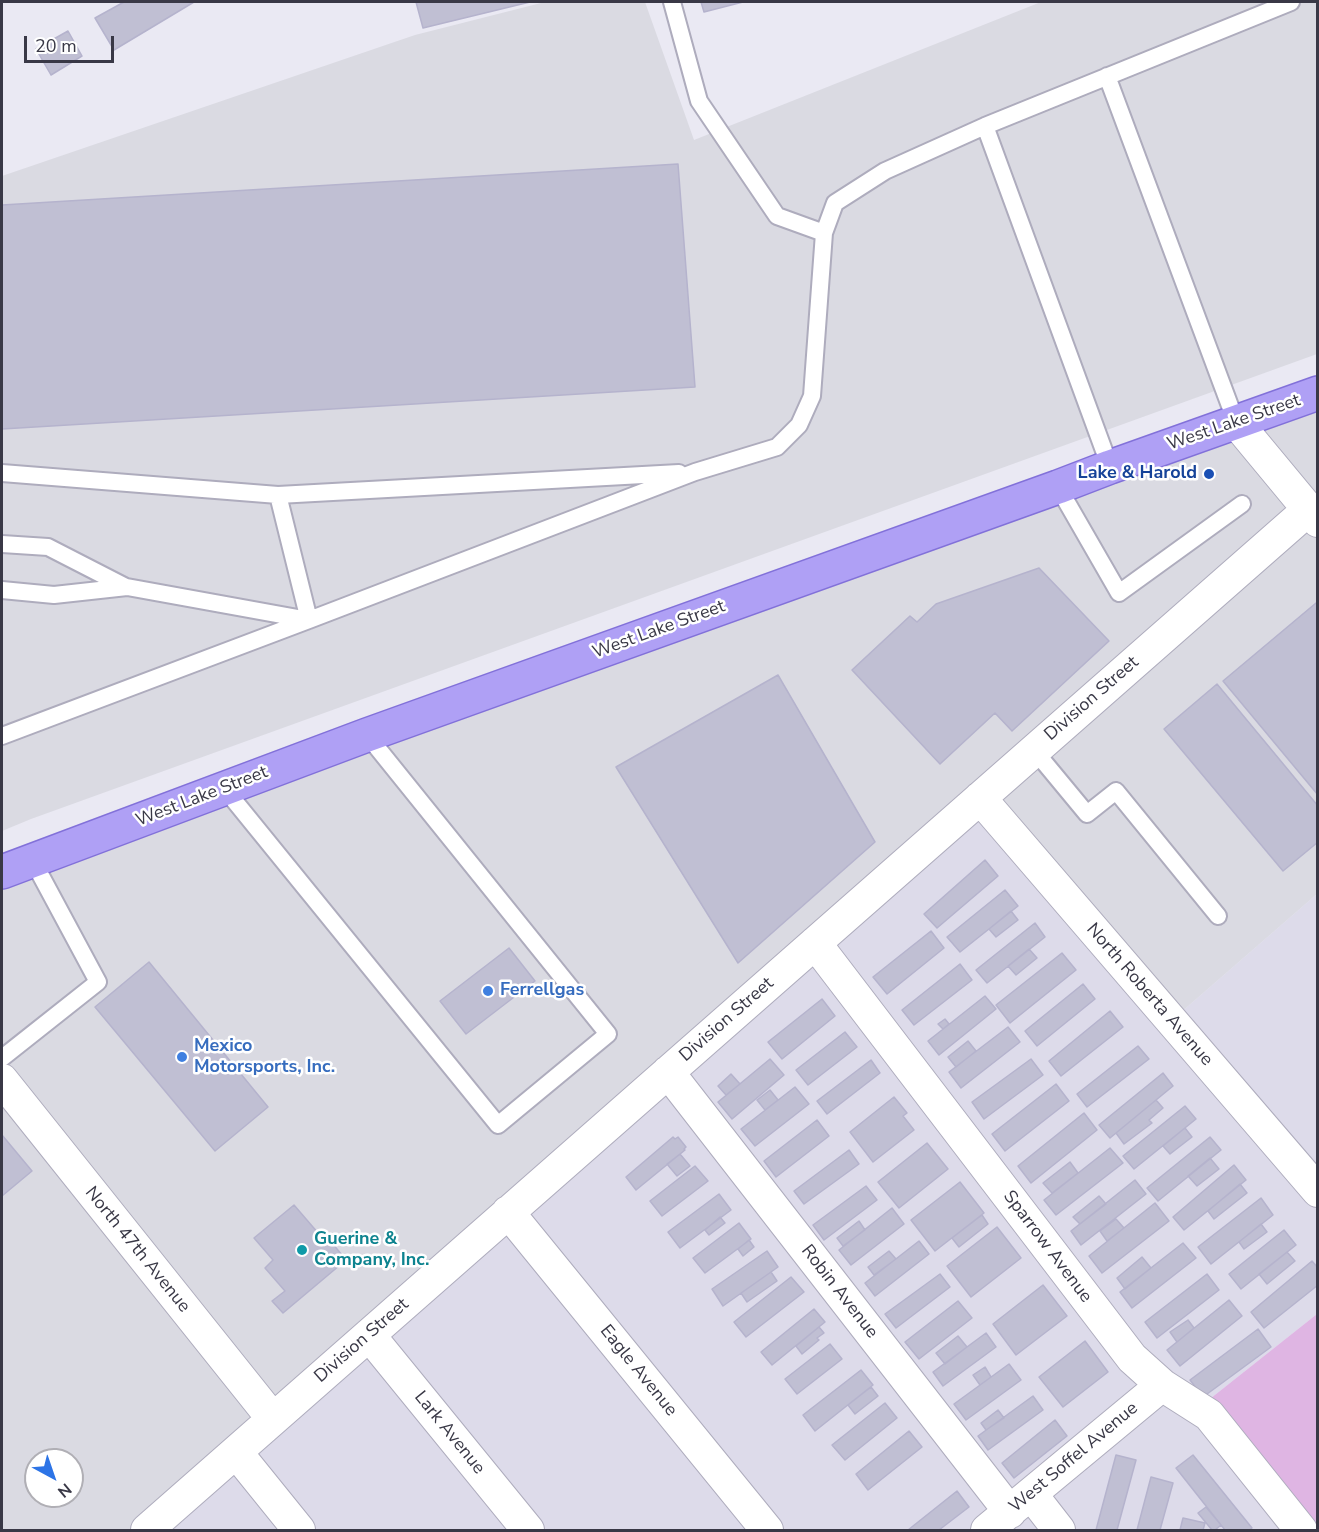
<!DOCTYPE html>
<style>
body{margin:0}
#map{position:relative;width:1319px;height:1532px;overflow:hidden;background:#eae9f3;font-family:"Nunito Sans",sans-serif}
canvas{display:block}
.frame{position:absolute;inset:0;border:3px solid #393846;pointer-events:none}
.north{position:absolute;left:24px;top:1448px;width:60px;height:60px;box-sizing:border-box;background:#fff;border:2px solid #b0afb5;border-radius:50%;rotate:140deg;font-size:16px;font-weight:700;line-height:24px;text-align:center;color:#393846}
.north::after{content:'';display:block;margin:auto;width:21px;height:27px;background:#2d74e6;clip-path:polygon(50% 0,100% 100%,50% 72%,0 100%)}
.scale{position:absolute;left:24px;top:36px;width:90px;height:27px;box-sizing:border-box;border:3px solid #393846;border-top:0;padding-left:8px;font-size:18px;line-height:21px;white-space:nowrap;color:#393846;-webkit-text-stroke:4px #fff;paint-order:stroke}
</style>
<div id="map">
<canvas width="1319" height="1532"></canvas>
<div class="frame"></div>
<div class="north">N</div>
<div class="scale">20 m</div>
</div>
<script>
const c = document.querySelector('canvas').getContext('2d');
c.lineJoin = 'round';
function fillPath(path, color) {
  c.fillStyle = color;
  c.fill(path, 'evenodd');
}
function strokePath(path, color, width, dash) {
  c.strokeStyle = color;
  c.lineWidth = width;
  c.lineCap = dash ? 'butt' : 'round';
  c.setLineDash(dash || []);
  c.stroke(path);
}
function label(font, color, halo, rows, align = 'center') {
  c.font = font + ' "Nunito Sans",sans-serif';
  c.lineWidth = 5;
  c.setLineDash([]);
  c.textBaseline = 'middle';
  c.strokeStyle = halo;
  c.fillStyle = color;
  for (const [text, x, y, turn = 0] of rows) {
    c.save();
    c.translate(x, y);
    c.rotate((+turn || 0) * Math.PI / 180);
    c.textAlign = isNaN(turn) ? turn : align;
    if (halo) c.strokeText(text, 0, 0);
    c.fillText(text, 0, 0);
    c.restore();
  }
}
const residential = new Path2D(`
 M 980,807 L 1317,1210 L 1317,1314 L 1206,1402 L 1310,1530 L 165,1530 Z
 M 1317,894 L 1317,1191 L 1171,1021 Z`);
const industrial = new Path2D(`
 M 545,2 L 645,2 L 694,140 L 1041,2 L 1317,2 L 1317,354 L 31,819 L 2,831 L 2,176 L 415,35 Z
 M 1317,393 L 1317,894 L 1171,1021 L 980,798 L 147,1530 L 2,1530 L 2,872 ZM 36,1460 L 72,1460 L 72,1496 L 36,1496 Z`);
const green = new Path2D(`
 M 1317,1314 L 1317,1530 L 1310,1530 L 1206,1402 Z`);
const building = new Path2D(`
 M 124,2 L 194,2 L 114,50 L 95,18 Z
 M 416,2 L 530,2 L 423,28 Z
 M 701,2 L 743,2 L 704,12 Z
 M 68,31 L 82,56 L 51,75 L 36,49 Z
 M 678,164 L 695,387 L 2,429 L 2,205 Z
 M 1039,568 L 1109,641 L 1012,731 L 995,713 L 940,764 L 852,670 L 910,616 L 917,622 L 936,604 Z
 M 1316,603 L 1318,605 L 1318,795 L 1223,681 Z
 M 778,675 L 875,842 L 738,963 L 616,767 Z
 M 1217,684 L 1318,806 L 1318,842 L 1283,871 L 1164,729 Z
 M 985,860 L 998,876 L 937,928 L 924,914 Z
 M 1005,890 L 1018,906 L 960,952 L 947,937 Z
 M 1011,911 L 1018,920 L 996,937 L 989,929 Z
 M 1035,923 L 1045,937 L 987,983 L 976,970 Z
 M 931,931 L 944,948 L 887,994 L 873,977 Z
 M 509,948 L 535,981 L 466,1034 L 440,1001 Z
 M 1029,949 L 1037,958 L 1016,975 L 1008,966 Z
 M 1062,953 L 1076,970 L 1010,1023 L 996,1005 Z
 M 149,962 L 268,1107 L 215,1151 L 95,1007 Z
 M 960,964 L 972,980 L 914,1025 L 902,1010 Z
 M 1083,984 L 1095,999 L 1037,1046 L 1025,1031 Z
 M 985,996 L 996,1009 L 939,1055 L 928,1041 Z
 M 822,999 L 835,1016 L 782,1059 L 768,1042 Z
 M 1110,1011 L 1123,1027 L 1061,1076 L 1049,1061 Z
 M 945,1019 L 949,1024 L 943,1029 L 938,1024 Z
 M 1008,1027 L 1020,1042 L 961,1088 L 949,1072 Z
 M 845,1032 L 857,1047 L 808,1085 L 796,1070 Z
 M 968,1041 L 976,1051 L 956,1067 L 948,1057 Z
 M 1138,1046 L 1149,1059 L 1087,1107 L 1077,1094 Z
 M 770,1059 L 784,1075 L 732,1119 L 718,1102 Z
 M 1031,1059 L 1043,1075 L 984,1119 L 972,1102 Z
 M 871,1060 L 880,1073 L 827,1114 L 817,1101 Z
 M 1163,1073 L 1173,1086 L 1110,1138 L 1099,1125 Z
 M 731,1074 L 740,1084 L 726,1095 L 718,1086 Z
 M 1056,1084 L 1069,1101 L 1005,1151 L 992,1134 Z
 M 795,1087 L 809,1104 L 755,1146 L 741,1129 Z
 M 770,1090 L 778,1100 L 765,1110 L 757,1100 Z
 M 894,1097 L 907,1113 L 903,1116 L 914,1130 L 873,1162 L 850,1132 Z
 M 1156,1100 L 1163,1108 L 1149,1120 L 1152,1123 L 1124,1144 L 1116,1133 Z
 M 1185,1106 L 1196,1119 L 1134,1169 L 1123,1156 Z
 M 1084,1113 L 1097,1130 L 1031,1183 L 1018,1166 Z
 M 817,1120 L 829,1136 L 776,1177 L 764,1161 Z
 M 1185,1128 L 1192,1137 L 1170,1154 L 1163,1146 Z
 M 2,1135 L 32,1171 L 2,1196 Z
 M 673,1137 L 675,1139 L 678,1137 L 686,1147 L 684,1149 L 685,1150 L 636,1190 L 626,1177 Z
 M 1210,1137 L 1221,1150 L 1158,1201 L 1147,1188 Z
 M 927,1143 L 948,1169 L 899,1208 L 878,1182 Z
 M 1110,1148 L 1123,1163 L 1056,1215 L 1044,1200 Z
 M 849,1150 L 859,1164 L 804,1204 L 794,1191 Z
 M 680,1154 L 690,1166 L 677,1176 L 667,1164 Z
 M 1210,1158 L 1219,1169 L 1197,1186 L 1188,1176 Z
 M 1070,1162 L 1078,1173 L 1052,1193 L 1043,1183 Z
 M 1234,1165 L 1246,1180 L 1184,1230 L 1173,1217 Z
 M 695,1166 L 708,1181 L 662,1216 L 650,1201 Z
 M 1135,1180 L 1146,1194 L 1081,1245 L 1071,1231 Z
 M 960,1182 L 984,1213 L 935,1251 L 911,1220 Z
 M 1240,1184 L 1247,1193 L 1214,1219 L 1208,1211 Z
 M 866,1186 L 877,1200 L 824,1240 L 813,1225 Z
 M 719,1194 L 731,1210 L 680,1248 L 668,1232 Z
 M 1099,1196 L 1106,1204 L 1080,1224 L 1073,1217 Z
 M 1261,1198 L 1273,1215 L 1211,1264 L 1198,1247 Z
 M 1155,1203 L 1169,1221 L 1102,1273 L 1089,1256 Z
 M 294,1205 L 325,1241 L 328,1238 L 346,1260 L 283,1313 L 272,1301 L 285,1291 L 265,1268 L 273,1260 L 254,1238 Z
 M 892,1208 L 904,1224 L 851,1265 L 839,1250 Z
 M 982,1215 L 988,1224 L 959,1247 L 952,1238 Z
 M 720,1217 L 725,1223 L 709,1235 L 705,1230 Z
 M 1116,1219 L 1124,1228 L 1107,1241 L 1100,1231 Z
 M 859,1221 L 865,1230 L 843,1246 L 837,1238 Z
 M 739,1223 L 751,1239 L 705,1273 L 693,1258 Z
 M 1261,1224 L 1267,1232 L 1244,1249 L 1239,1242 Z
 M 997,1227 L 1021,1258 L 971,1297 L 947,1266 Z
 M 1284,1230 L 1296,1245 L 1241,1289 L 1229,1274 Z
 M 749,1240 L 754,1247 L 743,1256 L 738,1249 Z
 M 919,1241 L 929,1254 L 875,1296 L 865,1283 Z
 M 1183,1243 L 1196,1258 L 1132,1308 L 1120,1292 Z
 M 767,1251 L 778,1267 L 723,1306 L 712,1289 Z
 M 889,1251 L 896,1259 L 874,1275 L 868,1267 Z
 M 1287,1252 L 1295,1261 L 1267,1284 L 1259,1274 Z
 M 1142,1257 L 1151,1268 L 1125,1289 L 1117,1278 Z
 M 1312,1261 L 1318,1268 L 1318,1285 L 1264,1328 L 1251,1312 Z
 M 771,1272 L 777,1281 L 747,1302 L 741,1293 Z
 M 940,1274 L 950,1287 L 896,1328 L 885,1314 Z
 M 1207,1274 L 1219,1290 L 1157,1338 L 1145,1322 Z
 M 791,1277 L 804,1292 L 746,1337 L 734,1322 Z
 M 1043,1285 L 1067,1316 L 1016,1355 L 993,1324 Z
 M 1229,1300 L 1242,1316 L 1180,1366 L 1167,1350 Z
 M 958,1301 L 972,1318 L 919,1359 L 905,1342 Z
 M 814,1309 L 825,1322 L 772,1365 L 761,1352 Z
 M 1188,1320 L 1194,1328 L 1177,1342 L 1170,1332 Z
 M 819,1327 L 824,1333 L 817,1338 L 819,1340 L 802,1354 L 796,1346 Z
 M 1258,1329 L 1271,1347 L 1203,1397 L 1190,1380 Z
 M 986,1333 L 996,1347 L 943,1386 L 933,1372 Z
 M 958,1336 L 967,1347 L 945,1364 L 936,1353 Z
 M 1085,1341 L 1108,1372 L 1063,1407 L 1039,1377 Z
 M 830,1344 L 842,1359 L 797,1394 L 785,1379 Z
 M 1009,1364 L 1021,1380 L 966,1420 L 954,1404 Z
 M 985,1367 L 991,1377 L 980,1385 L 973,1375 Z
 M 861,1370 L 873,1385 L 815,1431 L 803,1415 Z
 M 871,1387 L 878,1396 L 855,1414 L 848,1405 Z
 M 1033,1396 L 1043,1410 L 988,1450 L 978,1436 Z
 M 885,1403 L 897,1418 L 845,1460 L 832,1445 Z
 M 998,1410 L 1004,1418 L 986,1430 L 981,1423 Z
 M 1055,1420 L 1067,1436 L 1014,1478 L 1002,1463 Z
 M 909,1431 L 922,1447 L 868,1490 L 856,1474 Z
 M 1116,1455 L 1136,1460 L 1117,1530 L 1096,1530 Z
 M 1193,1455 L 1252,1528 L 1249,1530 L 1225,1530 L 1176,1468 Z
 M 1151,1477 L 1173,1483 L 1160,1530 L 1137,1530 Z
 M 957,1491 L 969,1507 L 939,1530 L 908,1530 Z
 M 1206,1507 L 1221,1525 L 1215,1530 L 1212,1530 L 1198,1513 Z
 M 1183,1518 L 1205,1523 L 1203,1530 L 1180,1530 Z`);
const lane = new Path2D(`
 M 672,2 L 699,101 L 777,216 L 824,233 L 835,203 L 885,171 L 985,126 L 1291,2
 M 1107,76 L 1236,422
 M 985,126 L 1110,467
 M 2,473 L 278,495 L 679,473
 M 1058,487 L 1119,593 L 1242,504
 M 2,544 L 48,547 L 126,587
 M 2,590 L 54,595 L 127,587 L 309,620 L 278,495
 M 2,736 L 309,620 L 695,472 L 777,447 L 799,425 L 812,396 L 824,233
 M 1034,750 L 1087,814 L 1116,791 L 1218,916
 M 224,788 L 498,1125 L 608,1034 L 367,735
 M 2,1058 L 98,982 L 33,861`);
const street = new Path2D(`
 M 1236,422 L 1318,521
 M 980,798 L 1318,1191
 M 815,943 L 1132,1358 L 1162,1385 L 1209,1415 L 1301,1530
 M 668,1072 L 1010,1512
 M 2,1080 L 273,1419
 M 508,1212 L 767,1530
 M 369,1335 L 528,1530
 M 236,1452 L 299,1530
 M 1031,1494 L 1059,1530
 M 147,1530 L 1308,510
 M 987,1530 L 1162,1385`);
const primary = new Path2D(`
 M 2,872 L 367,735 L 1058,487 L 1110,467 L 1318,393`);
const markers = [
 [1209,474,6,"#1a4fb4"],
 [488,991,6,"#3f7fe0"],
 [182,1057,6,"#3f7fe0"],
 [302,1250,6,"#0f9aa8"]
];
const streetNames = [
 ["West Lake Street",1234,423,-19],
 ["West Lake Street",659,630,-20],
 ["Division Street",1092,699,-41],
 ["West Lake Street",202,797,-21],
 ["North Roberta Avenue",1149,995,49],
 ["Division Street",727,1020,-41],
 ["Sparrow Avenue",1047,1247,53],
 ["North 47th Avenue",137,1250,51],
 ["Robin Avenue",839,1292,52],
 ["Division Street",362,1341,-41],
 ["Eagle Avenue",638,1371,51],
 ["Lark Avenue",449,1433,51],
 ["West Soffel Avenue",1074,1458,-40]
];
const transitNames = [
 ["Lake & Harold",1197,474]
];
const shopNames = [
 ["Ferrellgas",500,991],
 ["Mexico",194,1047],
 ["Motorsports, Inc.",194,1068]
];
const cultureNames = [
 ["Guerine &",314,1240],
 ["Company, Inc.",314,1261]
];
fillPath(residential, '#dddbea');
fillPath(industrial, '#dadae2');
fillPath(green, '#dfb5e3');
fillPath(building, '#c0bfd3');
strokePath(building, '#b5b3cd', 1.5);
strokePath(lane, '#aeacbd', 20);
strokePath(street, '#aeacbd', 34);
strokePath(primary, '#8271d9', 36);
strokePath(lane, '#fff', 16);
strokePath(street, '#fff', 32);
strokePath(primary, '#afa0f5', 33);
for (const [x, y, r, color] of markers) {
  const dot = new Path2D();
  dot.arc(x, y, r, 0, 2 * Math.PI);
  c.fillStyle = color;
  c.fill(dot);
  strokePath(dot, '#fff', 2);
}
label('18px', '#393846', '#fff', streetNames);
label('bold 18px', '#164399', '#fff', transitNames, 'right');
label('bold 18px', '#366cbe', '#fff', shopNames, 'left');
label('bold 18px', '#0d838f', '#fff', cultureNames, 'left');
</script>
